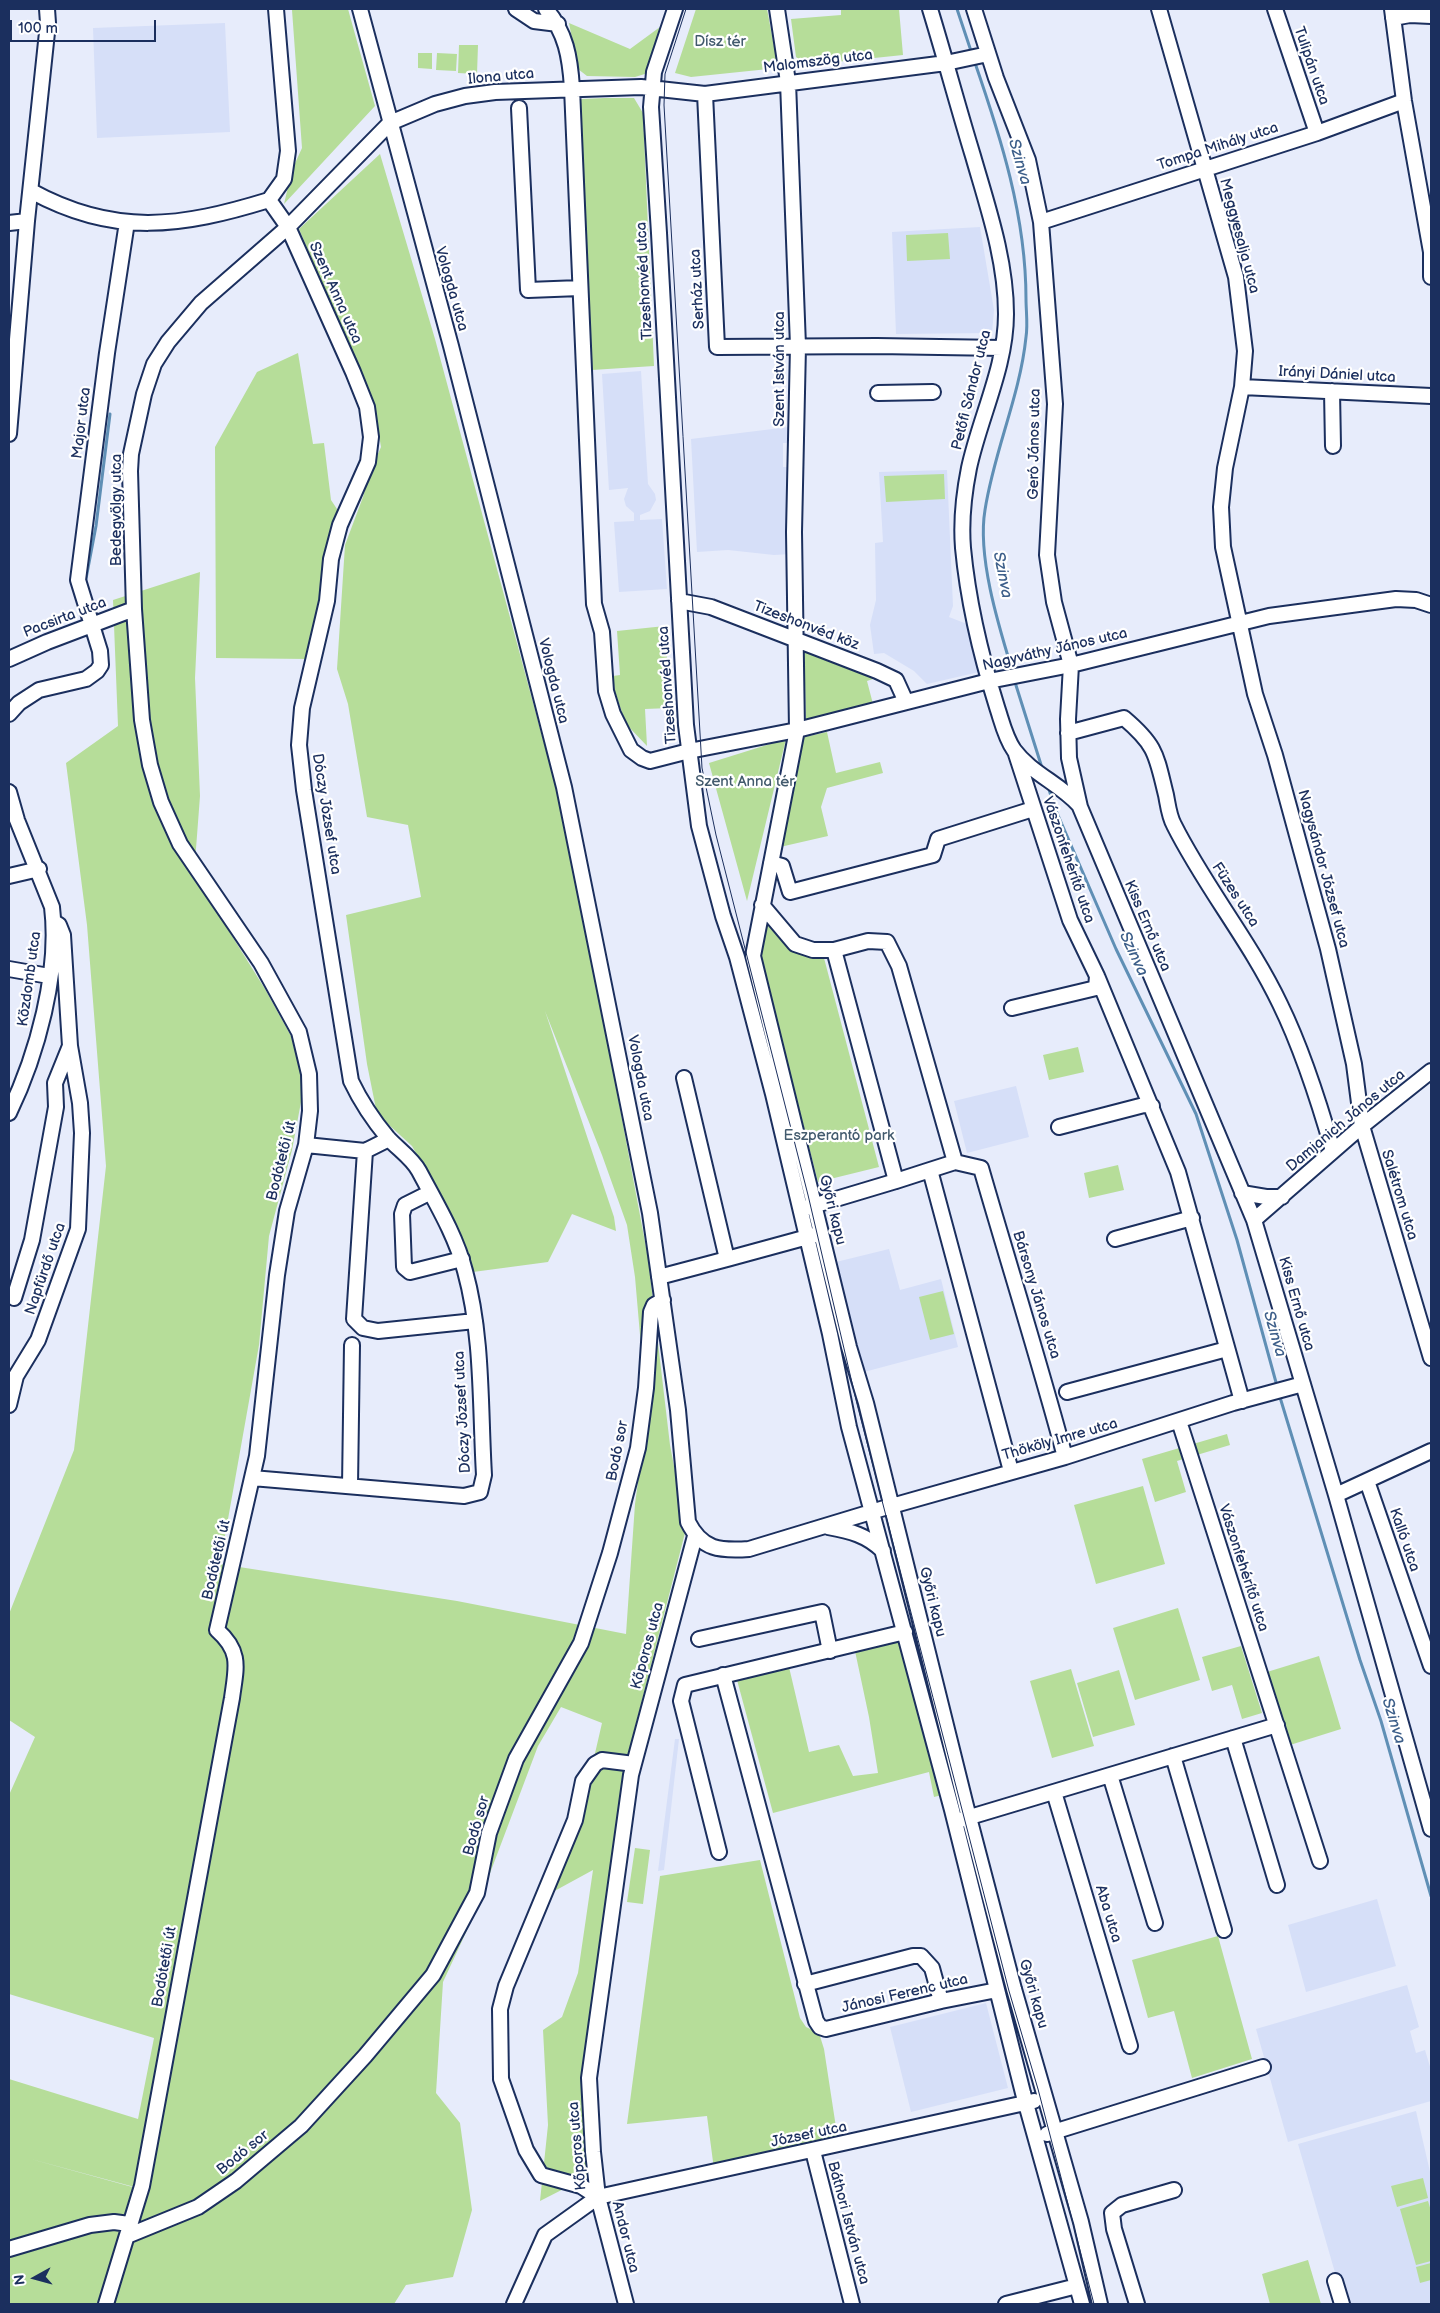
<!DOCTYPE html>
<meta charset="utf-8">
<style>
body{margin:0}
#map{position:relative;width:1440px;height:2313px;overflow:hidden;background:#e7ecfb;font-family:"Balsamiq Sans",sans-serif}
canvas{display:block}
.frame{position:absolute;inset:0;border:10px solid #1b2f5e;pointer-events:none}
.north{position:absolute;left:10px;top:2253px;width:50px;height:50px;-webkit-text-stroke:4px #fff;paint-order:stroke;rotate:263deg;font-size:14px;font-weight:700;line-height:20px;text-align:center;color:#1b2f5e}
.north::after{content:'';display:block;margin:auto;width:18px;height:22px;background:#1b2f5e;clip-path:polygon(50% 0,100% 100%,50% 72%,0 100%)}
.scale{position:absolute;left:10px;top:20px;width:146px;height:22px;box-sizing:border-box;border:2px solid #1b2f5e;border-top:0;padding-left:6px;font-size:15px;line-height:18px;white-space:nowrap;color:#1b2f5e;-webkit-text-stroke:4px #fff;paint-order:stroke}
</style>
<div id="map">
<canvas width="1440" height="2313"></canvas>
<div class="frame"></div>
<div class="north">N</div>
<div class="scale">100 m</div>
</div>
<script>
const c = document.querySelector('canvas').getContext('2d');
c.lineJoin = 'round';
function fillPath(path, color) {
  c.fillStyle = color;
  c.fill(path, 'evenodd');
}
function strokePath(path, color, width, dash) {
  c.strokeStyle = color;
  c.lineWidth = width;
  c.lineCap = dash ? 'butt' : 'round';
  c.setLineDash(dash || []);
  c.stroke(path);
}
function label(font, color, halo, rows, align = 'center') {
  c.font = font + ' "Balsamiq Sans",sans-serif';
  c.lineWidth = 4.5;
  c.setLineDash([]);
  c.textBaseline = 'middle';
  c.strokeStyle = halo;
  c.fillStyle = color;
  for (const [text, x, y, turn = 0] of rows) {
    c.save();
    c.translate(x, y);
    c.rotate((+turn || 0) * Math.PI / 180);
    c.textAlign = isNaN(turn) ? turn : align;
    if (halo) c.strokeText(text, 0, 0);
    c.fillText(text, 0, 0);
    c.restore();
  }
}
const built = new Path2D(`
 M 225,23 L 230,132 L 97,138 L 93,28 Z
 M 980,227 L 994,310 L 992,333 L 896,334 L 892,232 Z
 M 641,371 L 648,484 L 655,494 L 656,500 L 650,511 L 640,515 L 640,520 L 662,519 L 667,589 L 619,592 L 614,522 L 634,521 L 634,513 L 626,506 L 624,499 L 628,488 L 609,490 L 602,374 Z
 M 789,427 L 789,443 L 783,443 L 783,467 L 790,467 L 791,554 L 774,555 L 728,550 L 697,552 L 691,439 Z
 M 947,470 L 953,606 L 949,617 L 967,624 L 979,672 L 927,684 L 914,671 L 884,653 L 874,654 L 870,625 L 876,600 L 875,543 L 883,542 L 879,472 Z
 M 1016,1086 L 1029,1137 L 967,1153 L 954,1101 Z
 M 889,1249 L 900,1290 L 941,1279 L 958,1347 L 864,1372 L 836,1262 Z
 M 675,1739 L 679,1739 L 664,1870 L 658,1871 Z
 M 1377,1899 L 1396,1966 L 1306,1992 L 1288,1925 Z
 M 1407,1985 L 1419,2027 L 1410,2031 L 1416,2053 L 1425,2050 L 1431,2070 L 1431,2101 L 1288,2142 L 1256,2029 Z
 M 986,2003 L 1008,2088 L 911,2112 L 890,2027 Z
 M 1416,2111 L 1431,2176 L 1431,2304 L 1344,2304 L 1298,2144 Z`);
const green = new Path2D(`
 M 348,9 L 375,106 L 284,204 L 292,170 L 302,148 L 292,10 Z
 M 696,9 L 767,9 L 778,68 L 691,77 L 675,73 Z
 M 841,9 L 899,9 L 903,55 L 807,65 L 796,57 L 791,19 L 841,15 Z
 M 569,23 L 630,49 L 660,27 L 648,73 L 635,77 L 587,76 L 578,69 Z
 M 459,45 L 478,45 L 477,74 L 458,73 Z
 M 418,53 L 432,53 L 432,69 L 418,68 Z
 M 437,53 L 457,54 L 456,71 L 436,70 Z
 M 605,98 L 634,98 L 643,113 L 654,366 L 592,370 L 577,102 L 582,99 Z
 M 380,154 L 435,339 L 556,788 L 610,1055 L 648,1258 L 670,1445 L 686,1529 L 622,1778 L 583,2092 L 587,2177 L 540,2201 L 548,2125 L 543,2030 L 562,2017 L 578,1973 L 593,1870 L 549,1894 L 584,1801 L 602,1723 L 561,1707 L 538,1746 L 475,1913 L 443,1982 L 436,2093 L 460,2123 L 472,2210 L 453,2277 L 406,2285 L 394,2304 L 103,2304 L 138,2188 L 27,2158 L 136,2188 L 102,2304 L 9,2304 L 9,2079 L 138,2119 L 154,2038 L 9,1994 L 9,1795 L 35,1737 L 9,1720 L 9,1614 L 74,1450 L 106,1166 L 87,925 L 66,763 L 118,726 L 113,600 L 200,572 L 195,678 L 200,796 L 194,875 L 265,989 L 291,1036 L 304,1086 L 292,1150 L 269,1236 L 259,1345 L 220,1564 L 457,1601 L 626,1634 L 635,1504 L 647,1416 L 635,1277 L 627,1225 L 602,1155 L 545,1011 L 614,1217 L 616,1231 L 572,1214 L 548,1262 L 473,1272 L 447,1207 L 412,1146 L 377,1114 L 367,1064 L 346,915 L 421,897 L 408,825 L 367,817 L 348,704 L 337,669 L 345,545 L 363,497 L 370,472 L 381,447 L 374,406 L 299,229 Z
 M 948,233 L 950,259 L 907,261 L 906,235 Z
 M 298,353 L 313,444 L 324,443 L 331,500 L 341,515 L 323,601 L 308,659 L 216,658 L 215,447 L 257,372 Z
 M 944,474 L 945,499 L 886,502 L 884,476 Z
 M 665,626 L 670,708 L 645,709 L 647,746 L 626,724 L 615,692 L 613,676 L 620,675 L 617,631 Z
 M 804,645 L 879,677 L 867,681 L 873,704 L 806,722 Z
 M 827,732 L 836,773 L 880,762 L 883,773 L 827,788 L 821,807 L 828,836 L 780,847 L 800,738 Z
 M 786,739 L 747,901 L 709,763 Z
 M 767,917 L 789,950 L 824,958 L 879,1167 L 818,1182 L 759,952 Z
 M 1078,1047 L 1084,1072 L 1049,1080 L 1043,1055 Z
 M 1118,1165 L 1124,1190 L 1089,1198 L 1084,1173 Z
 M 943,1291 L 954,1334 L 930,1340 L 919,1297 Z
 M 1227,1434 L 1230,1445 L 1177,1461 L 1186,1492 L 1155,1502 L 1142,1459 Z
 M 1143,1486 L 1165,1564 L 1096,1584 L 1074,1505 Z
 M 1178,1608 L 1200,1680 L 1135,1700 L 1113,1628 Z
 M 907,1639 L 942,1795 L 934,1797 L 929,1772 L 773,1813 L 737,1680 L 789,1667 L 809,1752 L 839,1745 L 853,1776 L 878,1773 L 869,1717 L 855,1651 Z
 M 1241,1646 L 1262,1713 L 1242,1719 L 1232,1685 L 1212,1691 L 1202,1657 Z
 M 1319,1656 L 1341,1729 L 1290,1745 L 1267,1672 Z
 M 1071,1669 L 1094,1746 L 1052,1758 L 1030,1681 Z
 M 1119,1670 L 1135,1725 L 1093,1737 L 1077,1683 Z
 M 635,1848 L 650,1850 L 643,1904 L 627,1902 Z
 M 760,1860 L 800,2018 L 806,2027 L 819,2033 L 824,2049 L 839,2147 L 715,2177 L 707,2116 L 627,2124 L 660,1876 Z
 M 1218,1936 L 1252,2059 L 1192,2078 L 1174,2011 L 1148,2018 L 1132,1960 Z
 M 1423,2178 L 1428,2198 L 1397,2207 L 1391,2186 Z
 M 1428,2201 L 1431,2211 L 1431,2261 L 1416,2265 L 1400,2209 Z
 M 1308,2260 L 1321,2304 L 1270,2304 L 1262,2274 Z
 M 1431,2263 L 1431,2280 L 1420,2283 L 1416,2267 Z`);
const stream = new Path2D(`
 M 957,9 L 972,54
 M 974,60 C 1001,138 1026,216 1026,299 C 1026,311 1028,325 1026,337 C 1020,396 994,451 985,510 C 977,557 999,627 1013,673
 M 85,584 L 96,526 L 110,414
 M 1014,679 L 1043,771
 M 1048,786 L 1054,806 L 1116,949 L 1196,1114 L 1237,1240 L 1277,1386
 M 1279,1394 L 1360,1660 L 1381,1721 L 1431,1896`);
const minor = new Path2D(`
 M 360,9 L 451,346 L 564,787 L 650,1213 L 678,1410 L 688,1522 C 702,1550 720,1551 749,1549 L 881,1509 L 1065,1457 L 1233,1403 L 1303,1384
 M 516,9 L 534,21 L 558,24
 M 546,9 C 566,33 570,57 572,88 L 594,604 L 602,632 L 606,691 L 613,714 L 631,750 L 642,758 L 650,761 L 689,751 L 797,730 L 989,681 L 1071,665 L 1269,616 L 1396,599 L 1416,600 L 1431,605
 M 675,9 L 654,72 L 651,107 L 659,233 L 686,725 L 699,826 L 723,916 L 737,957 L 773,1094 L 830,1334 L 849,1427 L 952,1810 L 1023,2093 L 1082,2304
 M 777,9 L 788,82 L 798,346 L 794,532 L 797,730 L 753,956 L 849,1347 L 866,1403 L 966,1806 L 1014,1989 L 1081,2222 L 1100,2304
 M 930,9 C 945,58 958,107 973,156 C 988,208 1006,260 1006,314 C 1006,367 980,417 969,468 C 964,493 961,523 963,548 C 968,601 981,656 997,707 C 1002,722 1005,737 1014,750 C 1031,773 1060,784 1079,805
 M 974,9 L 996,78 L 1028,160 L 1041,222 L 1055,404 L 1047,555 L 1054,602 L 1071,665 L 1068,719 L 1069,758 L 1080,807 L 1254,1220 L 1336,1495 L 1431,1829
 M 1159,9 L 1236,277 L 1245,351 L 1242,387 L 1225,468 L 1221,507 L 1223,547 L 1255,694 L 1275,755 L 1328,949 L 1354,1064 L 1362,1126 L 1431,1358
 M 1275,9 L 1317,133
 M 1392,9 L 1404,101 L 1431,252 L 1431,277
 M 1393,18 L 1410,15 L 1431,16
 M 705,94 L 717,347 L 877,346 L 1002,348
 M 519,108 L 528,290 L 580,288
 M 31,191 C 115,237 181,227 269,200
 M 269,200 L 284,179 L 288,151 L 276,9
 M 1041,222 L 1317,133 L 1404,101
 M 9,223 L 27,221
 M 1242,387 L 1431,396
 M 1332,391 L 1333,446
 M 878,393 L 933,392
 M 9,434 L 27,221 L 48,23 L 47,9
 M 679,601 L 711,607 L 877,671 L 896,680 L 906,702
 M 9,659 L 47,642 L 134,609
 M 9,714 L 19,703 L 39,690 L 86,679 L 97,671 L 101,665 L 100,651 L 78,580 L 107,353 L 127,222
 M 1068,733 L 1124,718 C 1157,746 1156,755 1166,795 C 1168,805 1169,816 1174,825 C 1205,887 1250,941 1280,1004 C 1303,1051 1319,1102 1333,1151
 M 1016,754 L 1070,920 L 1097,976 L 1178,1172 L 1242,1401
 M 9,792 L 17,820 L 52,907 C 60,972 37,1055 9,1113
 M 771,863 L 782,866 L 790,892 L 933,855 L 938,839 L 1033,809
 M 9,876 L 39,869
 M 762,905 L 795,944 L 813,950 L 834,950 L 868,941 L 887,942 L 899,966 L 955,1162 L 981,1168 C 1009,1265 1039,1360 1065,1457
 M 834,950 L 896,1181 L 930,1170 L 1011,1471
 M 9,969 L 49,976
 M 1012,1008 L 1096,988 L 1097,976
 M 684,1078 L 727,1259 L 815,1235
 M 1059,1127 L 1144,1105 L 1152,1106
 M 306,1145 L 365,1151 L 389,1139
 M 365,1151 L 354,1319 L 363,1328 L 378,1331 L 475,1321
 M 930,1170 L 955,1162
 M 429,1193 L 405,1205 L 402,1214 L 404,1267 L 410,1272 L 462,1259
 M 1242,1193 L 1266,1197 L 1282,1197
 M 806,1208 L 896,1181
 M 1254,1220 L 1362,1126 L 1431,1071
 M 1115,1239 L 1192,1218
 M 659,1277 L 727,1259
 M 14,1298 L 32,1240 L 56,1107 L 55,1083 L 70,1046
 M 1067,1392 L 1227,1349
 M 9,1405 L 16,1376 L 38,1340 L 78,1229 L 82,1133 L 80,1103 L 70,1046 L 63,935 L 59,925 L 54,922
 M 1179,1421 L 1320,1861
 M 252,1478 L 464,1496 L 480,1492 L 484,1475 C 480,1408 483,1336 465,1271 C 456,1236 436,1203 419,1171 C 412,1158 398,1149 388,1138 C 373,1120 361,1102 351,1081 L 304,790 L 299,745 L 302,708 L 327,601 L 331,559 L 340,525 L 368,462 L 371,437 L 367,407 L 353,372 L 288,227 L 269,200
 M 1367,1481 L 1431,1666
 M 350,1486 L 352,1345
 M 1336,1495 L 1431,1451
 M 828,1527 C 850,1531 867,1535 883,1551
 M 699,1639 L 822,1612 L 830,1651
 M 723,1675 L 816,2021 L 820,2027 L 826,2029 L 941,2001 L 997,1990
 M 1233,1738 L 1277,1885
 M 1173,1756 L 1224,1930
 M 1110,1775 L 1155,1923
 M 1054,1792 L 1130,2046
 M 960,1820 L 1277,1725
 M 719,1852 L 681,1701 L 685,1685 L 905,1632
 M 805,1984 L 913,1956 L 921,1956 L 932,1968 L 941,2001
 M 1047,2134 L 1263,2067
 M 813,2151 L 852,2304
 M 598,2197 L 581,2186 L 541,2175 L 526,2150 L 501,2079 L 500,2009 L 506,1986 L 575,1820 L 583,1781 L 595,1764 L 602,1760 L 634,1764
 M 127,2236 L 198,2207 L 236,2181 L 301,2126 L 365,2056 L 433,1975 L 477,1893 L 489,1833 L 516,1759 L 581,1643 L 610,1553 L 638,1448 L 646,1388 L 651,1312 L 654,1305 L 663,1300
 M 9,2249 L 90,2225 L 114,2222 L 129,2224
 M 1335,2281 L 1342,2304
 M 106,2304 L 142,2186 L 232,1698 C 236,1668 242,1652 217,1630 L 257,1456 L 277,1275 L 287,1211 L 306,1145 L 310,1111 L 309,1074 L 299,1032 L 261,963 L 180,844 L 161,802 L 150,765 L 142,720 L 134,609 L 130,471 L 131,454 L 144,394 L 154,364 L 168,342 L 201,303 L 288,227 L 390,123 L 435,104 L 465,96 L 495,92 L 641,87 L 705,94 L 946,63 L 988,54
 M 514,2304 L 545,2235 L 598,2197 L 1034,2101
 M 626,2304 L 598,2197 L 593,2152 L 589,2078 L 631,1775 L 695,1536
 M 1006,2304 L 1077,2286
 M 1137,2304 L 1114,2229 L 1112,2213 L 1122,2205 L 1174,2190`);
const tram = new Path2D(`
 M 686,9 L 665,74 L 664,105 L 702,768 L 716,835 L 808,1195 L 857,1404 L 1009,1991 L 1038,2089 L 1094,2304`);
const parkNames = [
 ["Dísz tér",720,42],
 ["Szent Anna tér",745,782],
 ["Eszperantó park",839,1136]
];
const streetNames = [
 ["Malomszög utca",818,62,-7],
 ["Tulipán utca",1311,66,71],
 ["Ilona utca",501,77,-5],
 ["Tompa Mihály utca",1218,147,-18],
 ["Meggyesalja utca",1239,236,75],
 ["Tizeshonvéd utca",645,281,-93],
 ["Vologda utca",451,289,74],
 ["Serház utca",698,289,-93],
 ["Szent Anna utca",335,293,66],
 ["Szent István utca",780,369,-90],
 ["Irányi Dániel utca",1337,375,3],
 ["Petőfi Sándor utca",972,390,-76],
 ["Major utca",82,423,-83],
 ["Geró János utca",1035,444,-89],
 ["Bedegvölgy utca",117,510,-90],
 ["Pacsirta utca",65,618,-21],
 ["Tizeshonvéd köz",806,626,21],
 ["Nagyváthy János utca",1055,650,-13],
 ["Vologda utca",553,681,76],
 ["Tizeshonvéd utca",668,685,-94],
 ["Dóczy József utca",326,814,81],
 ["Vászonfehérítő utca",1068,860,71],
 ["Nagysándor József utca",1323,869,75],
 ["Füzes utca",1235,895,57],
 ["Kiss Ernő utca",1147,926,67],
 ["Közdomb utca",30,979,-82],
 ["Vologda utca",640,1078,79],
 ["Damjanich János utca",1346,1121,-40],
 ["Bodótetői út",282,1161,-76],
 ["Salétrom utca",1399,1195,73],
 ["Győri kapu",832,1210,76],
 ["Napfürdő utca",46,1269,-71],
 ["Bársony János utca",1036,1295,73],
 ["Kiss Ernő utca",1296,1304,74],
 ["Dóczy József utca",463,1412,-93],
 ["Thököly Imre utca",1060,1440,-16],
 ["Bodó sor",618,1451,-79],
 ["Kalló utca",1404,1540,71],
 ["Bodótetői út",217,1560,-77],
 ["Vászonfehérítő utca",1243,1568,72],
 ["Győri kapu",932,1602,76],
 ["Kőporos utca",648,1646,-75],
 ["Bodó sor",477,1826,-74],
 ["Aba utca",1108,1914,73],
 ["Bodótetői út",165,1967,-80],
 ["Jánosi Ferenc utca",905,1994,-13],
 ["Győri kapu",1033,1994,74],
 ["József utca",809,2135,-12],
 ["Kőporos utca",578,2146,-95],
 ["Bodó sor",243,2153,-39],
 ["Báthori István utca",848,2223,75],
 ["Andor utca",625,2237,76]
];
const waterNames = [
 ["Szinva",1019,162,74],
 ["Szinva",1002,575,79],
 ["Szinva",1133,954,65],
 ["Szinva",1274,1334,74],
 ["Szinva",1393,1721,73]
];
fillPath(built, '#d6dff8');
fillPath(green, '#b6dd99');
strokePath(stream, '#5f8fb5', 3);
strokePath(minor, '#1b2f5e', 18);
strokePath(minor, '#fff', 14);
strokePath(tram, '#1b2f5e', 1);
label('15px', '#425a6d', '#fff', parkNames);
label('15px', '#1b2f5e', '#fff', streetNames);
label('italic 16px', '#3d5f8a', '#fff', waterNames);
</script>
